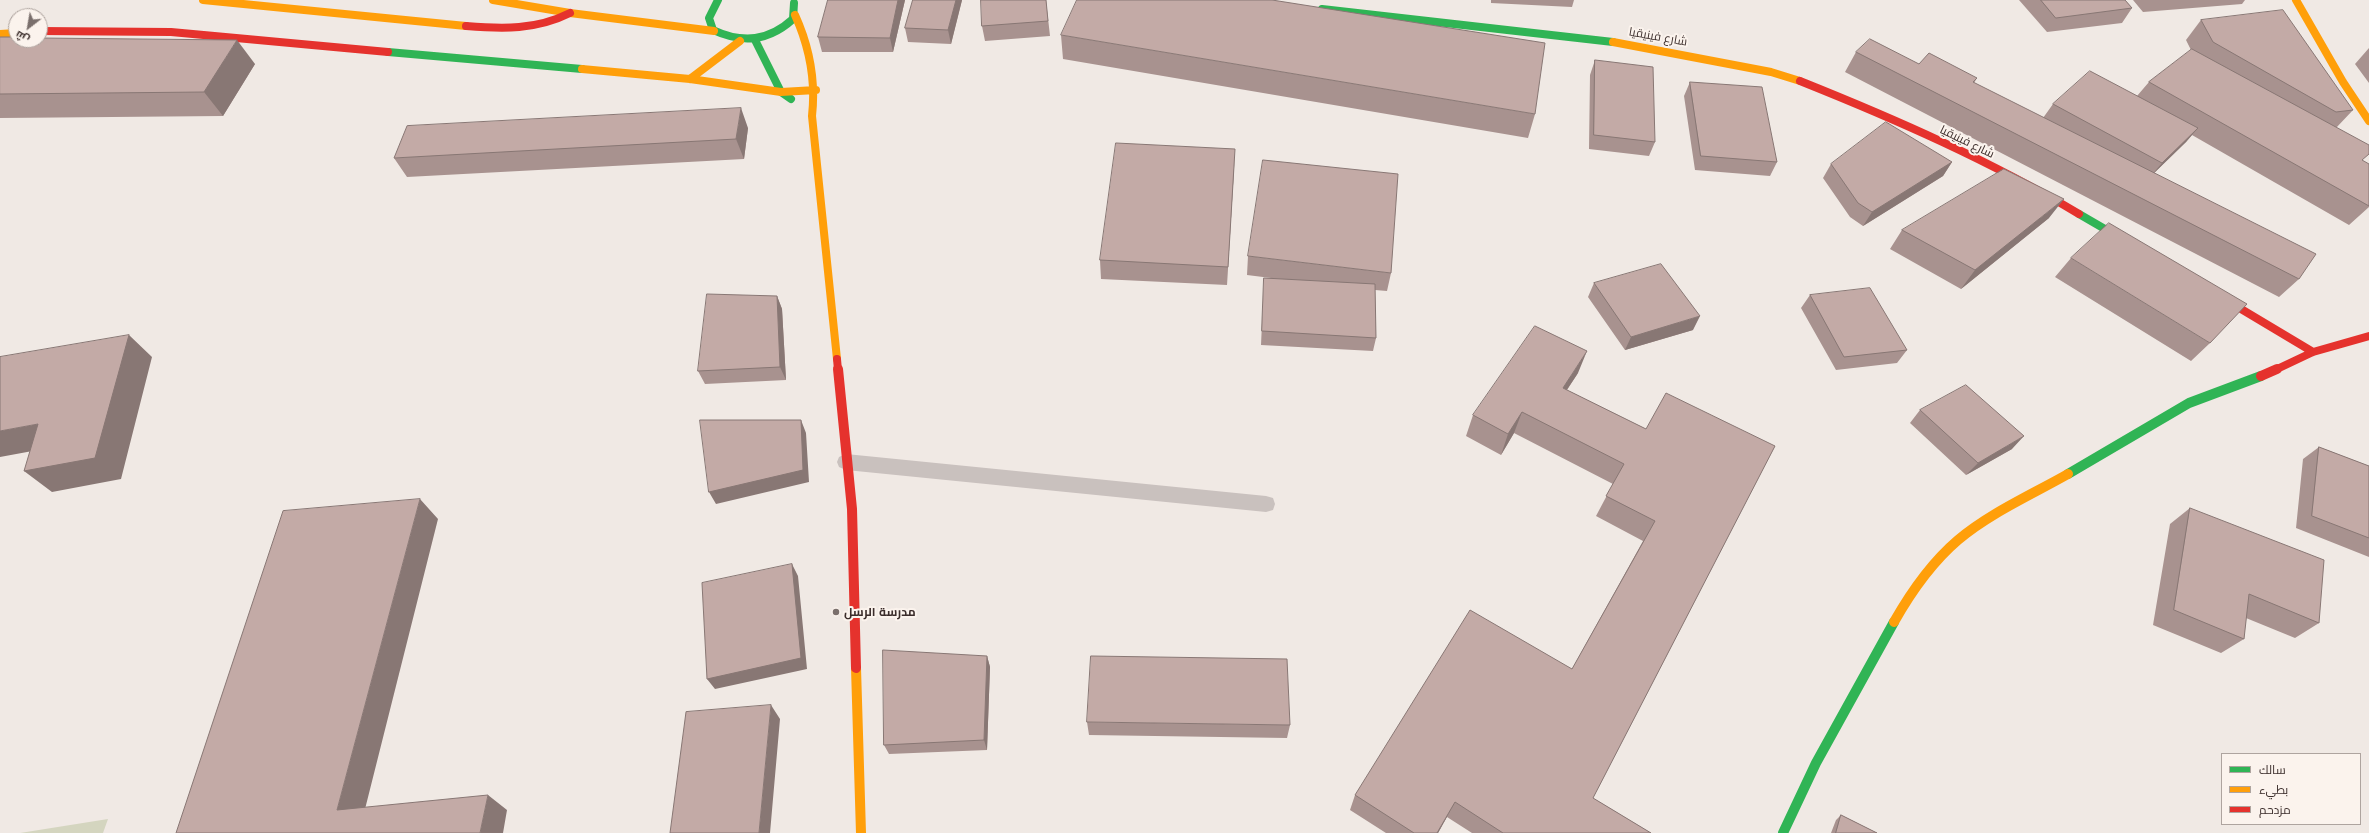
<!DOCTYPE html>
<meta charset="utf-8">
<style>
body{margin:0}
#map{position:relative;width:2369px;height:833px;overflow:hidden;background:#f0e9e4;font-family:Montserrat,Cairo,sans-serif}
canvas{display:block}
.legend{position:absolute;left:2221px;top:753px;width:140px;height:72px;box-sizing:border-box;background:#fbf3ed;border:1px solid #aea49f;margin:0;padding:5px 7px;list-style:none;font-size:12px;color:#3b2d2b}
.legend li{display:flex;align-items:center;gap:8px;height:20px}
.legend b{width:20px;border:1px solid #aea49f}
.north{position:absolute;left:8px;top:8px;width:40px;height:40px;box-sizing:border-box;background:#fbf3ed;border:1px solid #aea49f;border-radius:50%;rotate:211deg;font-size:11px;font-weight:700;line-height:16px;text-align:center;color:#3b2d2b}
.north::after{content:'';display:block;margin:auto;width:14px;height:18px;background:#7a6f6c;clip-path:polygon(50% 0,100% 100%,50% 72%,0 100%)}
</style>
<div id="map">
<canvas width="2369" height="833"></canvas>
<ul class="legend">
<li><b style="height:5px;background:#30b455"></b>سالك</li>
<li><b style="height:5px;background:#ff9f0a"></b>بطيء</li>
<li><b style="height:5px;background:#e5322d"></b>مزدحم</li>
</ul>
<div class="north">ش</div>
</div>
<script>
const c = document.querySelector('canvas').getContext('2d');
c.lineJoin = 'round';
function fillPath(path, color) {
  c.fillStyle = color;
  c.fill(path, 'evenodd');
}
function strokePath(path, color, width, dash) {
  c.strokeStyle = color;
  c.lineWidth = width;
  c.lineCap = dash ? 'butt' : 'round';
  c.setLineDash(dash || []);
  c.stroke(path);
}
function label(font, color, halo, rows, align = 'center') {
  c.font = font + ' Montserrat,Cairo,sans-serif';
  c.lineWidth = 4;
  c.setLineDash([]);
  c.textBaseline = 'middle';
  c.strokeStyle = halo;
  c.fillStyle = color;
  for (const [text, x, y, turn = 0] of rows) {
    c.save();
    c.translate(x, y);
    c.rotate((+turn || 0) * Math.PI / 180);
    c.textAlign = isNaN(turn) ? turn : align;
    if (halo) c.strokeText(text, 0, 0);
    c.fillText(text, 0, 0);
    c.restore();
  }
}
const green = new Path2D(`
 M 108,819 L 103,833 L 20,833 Z`);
const lane = new Path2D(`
 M 846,454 L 1266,496 L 1273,498 L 1275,504 L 1273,510 L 1266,512 L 846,470 L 839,467 L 837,462 L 839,457 Z`);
const fastFar1 = new Path2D(`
 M 718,0 L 709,18 L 713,30 C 743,44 769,41 793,19 L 794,3
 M 1322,9 L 1613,42
 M 755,40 L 781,92 L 791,99
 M 388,52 L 582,69
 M 2079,214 L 2129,243`);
const fast = new Path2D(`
 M 2068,474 L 2189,403 L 2261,376
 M 1783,833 L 1816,763 L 1894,622`);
const slowFar1 = new Path2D(`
 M 203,0 L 466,26
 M 493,0 L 570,13 L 714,31
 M 2296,0 L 2343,82 L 2369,121
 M 795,15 C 810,48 816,80 812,116 L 837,359
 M 0,34 L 16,33
 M 1613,42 L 1771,72 L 1800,81
 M 582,69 L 690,79 L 781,92 L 816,90
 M 690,79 L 740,41`);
const slow = new Path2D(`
 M 1894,622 C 1911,592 1931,563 1958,540 C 1990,513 2031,495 2068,474
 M 856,668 L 861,833`);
const jamFar1 = new Path2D(`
 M 466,26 C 503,29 536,30 570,13
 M 40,31 L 171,32 L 388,52
 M 1800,81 C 1895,119 1991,161 2079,214
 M 2216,294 L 2313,352
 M 837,359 L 838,370
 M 2275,370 L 2313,352 L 2369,336`);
const jam = new Path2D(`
 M 838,369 L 852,509 L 856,668
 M 2261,376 L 2277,369`);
const wall = new Path2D(`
 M 828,0 L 905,0 L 893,52 L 822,52 L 818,37 Z
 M 913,0 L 962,0 L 951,44 L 908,42 L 905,28 Z
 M 1046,0 L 1050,36 L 985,41 L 982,26 Z
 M 1491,0 L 1574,0 L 1572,7 L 1491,3 Z
 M 2019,0 L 2125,0 L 2132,8 L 2122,23 L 2047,32 Z
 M 2133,0 L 2245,0 L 2242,4 L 2143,12 Z
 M 2201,20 L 2353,110 L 2336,128 L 2363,161 L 2369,207 L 2349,225 L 2192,135 L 2186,142 L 2154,173 L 2299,279 L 2279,297 L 1845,72 L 1856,52 L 1919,64 L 1977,78 L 1974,83 L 2043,118 L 2053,104 L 2137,96 L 2149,82 L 2191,50 L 2186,40 Z
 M 1061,35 L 1535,114 L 1528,138 L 1063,59 Z
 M 0,37 L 255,64 L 223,116 L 0,118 Z
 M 2369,48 L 2369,83 L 2355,64 Z
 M 1595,60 L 1655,142 L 1649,156 L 1589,149 L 1590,75 Z
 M 1690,82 L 1777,162 L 1770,176 L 1695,170 L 1684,96 Z
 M 748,128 L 744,159 L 407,177 L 394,158 Z
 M 1952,162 L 1943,176 L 1863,226 L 1850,217 L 1823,178 L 1831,164 Z
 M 1234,169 L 1227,285 L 1101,279 L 1100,260 Z
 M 2049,218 L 1961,289 L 1890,249 L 1902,230 Z
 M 1248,256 L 1391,273 L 1387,291 L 1375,290 L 1376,338 L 1373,351 L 1261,345 L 1264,278 L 1271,278 L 1247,275 Z
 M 2071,258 L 2210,343 L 2191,361 L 2055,277 Z
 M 1594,283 L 1693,330 L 1625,350 L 1588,297 Z
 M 1810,295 L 1907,350 L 1897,363 L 1836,370 L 1801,308 Z
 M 777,296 L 782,309 L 786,380 L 705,384 L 698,371 Z
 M 1578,373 L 1567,390 L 1646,429 L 1775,446 L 1593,798 L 1651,833 L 1472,833 L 1447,817 L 1438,833 L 1386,833 L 1350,810 L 1355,795 L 1572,669 L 1643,541 L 1596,516 L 1613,484 L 1514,433 L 1501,455 L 1466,436 L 1473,415 Z
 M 1920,410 L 2012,449 L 1966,475 L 1910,423 Z
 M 2319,447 L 2369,466 L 2369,557 L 2296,528 L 2303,459 Z
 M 2190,508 L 2319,623 L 2295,638 L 2246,618 L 2244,639 L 2221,653 L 2153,625 L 2170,524 Z
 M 987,656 L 990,667 L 987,750 L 889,754 L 884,745 Z
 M 1087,722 L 1290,725 L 1287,738 L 1089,735 Z
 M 1841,815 L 1877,833 L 1831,833 L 1836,820 Z`);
const shadedWall = new Path2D(`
 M 898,0 L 905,0 L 893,52 L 890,38 Z
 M 956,0 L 962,0 L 951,44 L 948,30 Z
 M 237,40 L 255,64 L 223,116 L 204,92 Z
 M 741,108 L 748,128 L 744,159 L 736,139 Z
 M 2198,128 L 2186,142 L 2150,177 L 2162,163 Z
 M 1235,149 L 1234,169 L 1227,285 L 1228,267 Z
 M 1952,162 L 1943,176 L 1863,226 L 1872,212 Z
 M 2064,199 L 2049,218 L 1961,289 L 1975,270 Z
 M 777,296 L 782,309 L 786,380 L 780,367 Z
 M 1700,316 L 1693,330 L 1625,350 L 1631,337 Z
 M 129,335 L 152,357 L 121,479 L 52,492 L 24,471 Z
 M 1587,351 L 1578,373 L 1554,409 L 1563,388 Z
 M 1522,412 L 1514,433 L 1501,455 L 1508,434 Z
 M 801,420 L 806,433 L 809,482 L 716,504 L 709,492 Z
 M 38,424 L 65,445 L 0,457 L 0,431 Z
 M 2024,436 L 2012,449 L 1966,475 L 1978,463 Z
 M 420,499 L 438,519 L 361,825 L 337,810 Z
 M 792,564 L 798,576 L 807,669 L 715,689 L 707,679 Z
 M 987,656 L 990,667 L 987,750 L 984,740 Z
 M 771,705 L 780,719 L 770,833 L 759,833 Z
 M 488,795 L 507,810 L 503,833 L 480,833 Z
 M 1455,802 L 1438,833 L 1437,833 Z`);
const building = new Path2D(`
 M 828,0 L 898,0 L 890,38 L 818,37 Z
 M 913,0 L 956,0 L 948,30 L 905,28 Z
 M 981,0 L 1046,0 L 1048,21 L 982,26 Z
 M 1077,0 L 1272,0 L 1545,43 L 1535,114 L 1061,35 Z
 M 2041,0 L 2125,0 L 2132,8 L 2056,18 Z
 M 2283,10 L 2353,110 L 2336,112 L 2213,42 L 2201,20 Z
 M 0,37 L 16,37 L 16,40 L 40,40 L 40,38 L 237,40 L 204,92 L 0,94 Z
 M 1870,39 L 1919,64 L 1929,53 L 1977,78 L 1973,82 L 2316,254 L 2299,279 L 1856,52 Z
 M 2192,49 L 2369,145 L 2369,154 L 2362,160 L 2369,164 L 2369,206 L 2149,82 Z
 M 1595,60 L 1653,67 L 1655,142 L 1594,135 Z
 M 2090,71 L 2198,128 L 2162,163 L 2053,104 Z
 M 1690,82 L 1762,87 L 1777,162 L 1701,156 Z
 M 741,108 L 736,139 L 394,158 L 407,126 Z
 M 1886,122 L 1952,162 L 1872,212 L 1858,203 L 1831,164 Z
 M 1116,143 L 1235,149 L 1228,267 L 1100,260 Z
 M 1263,160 L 1398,174 L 1391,273 L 1248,256 Z
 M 2004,169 L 2064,199 L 1975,270 L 1902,230 Z
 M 2109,223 L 2247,304 L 2210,343 L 2071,258 Z
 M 1661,264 L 1700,316 L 1631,337 L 1594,283 Z
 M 1264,278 L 1375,284 L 1376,338 L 1262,331 Z
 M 1870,288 L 1907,350 L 1844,357 L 1810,295 Z
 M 707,294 L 777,296 L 780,367 L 698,371 Z
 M 1535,326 L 1587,351 L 1563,388 L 1646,429 L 1666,393 L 1775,446 L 1593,798 L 1651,833 L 1503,833 L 1455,802 L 1437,833 L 1414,833 L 1355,795 L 1470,610 L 1572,669 L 1655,521 L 1606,496 L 1624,464 L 1522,412 L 1508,434 L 1473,415 Z
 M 129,335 L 95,458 L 24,471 L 38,424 L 0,431 L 0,357 Z
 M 1966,385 L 2024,436 L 1978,463 L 1920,410 Z
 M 700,420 L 801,420 L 803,470 L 709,492 Z
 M 2319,447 L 2369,466 L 2369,538 L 2312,516 Z
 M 420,499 L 337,810 L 488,795 L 480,833 L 176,833 L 283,511 Z
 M 2190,508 L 2324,560 L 2319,623 L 2249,594 L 2244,639 L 2174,610 Z
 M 792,564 L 801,658 L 707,679 L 702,583 Z
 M 883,650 L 987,656 L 984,740 L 884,745 Z
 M 1091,656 L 1287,659 L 1290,725 L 1087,722 Z
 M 771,705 L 759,833 L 670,833 L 686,712 Z
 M 1841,815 L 1877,833 L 1836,833 Z`);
const markers = [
 [836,612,4,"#7a6f6c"]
];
const streetNames = [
 ["شارع فينيقيا",1658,37,10],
 ["شارع فينيقيا",1967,142,26]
];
const poiNames = [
 ["مدرسة الرسل",844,612]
];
fillPath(green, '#d4d5bf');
fillPath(lane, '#c9c1be');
strokePath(fastFar1, '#30b455', 8);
strokePath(fast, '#30b455', 10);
strokePath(slowFar1, '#ff9f0a', 8);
strokePath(slow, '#ff9f0a', 10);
strokePath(jamFar1, '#e5322d', 8);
strokePath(jam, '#e5322d', 10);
fillPath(wall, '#a8928f');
fillPath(shadedWall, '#887774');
fillPath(building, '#c3aaa6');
strokePath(building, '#887774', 1);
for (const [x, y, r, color] of markers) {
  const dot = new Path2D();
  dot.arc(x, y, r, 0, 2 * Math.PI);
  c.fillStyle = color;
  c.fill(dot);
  strokePath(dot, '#fbf3ed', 1.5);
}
label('12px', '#3b2d2b', '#fbf3ed', streetNames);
label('bold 12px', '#3b2d2b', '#fbf3ed', poiNames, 'left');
</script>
